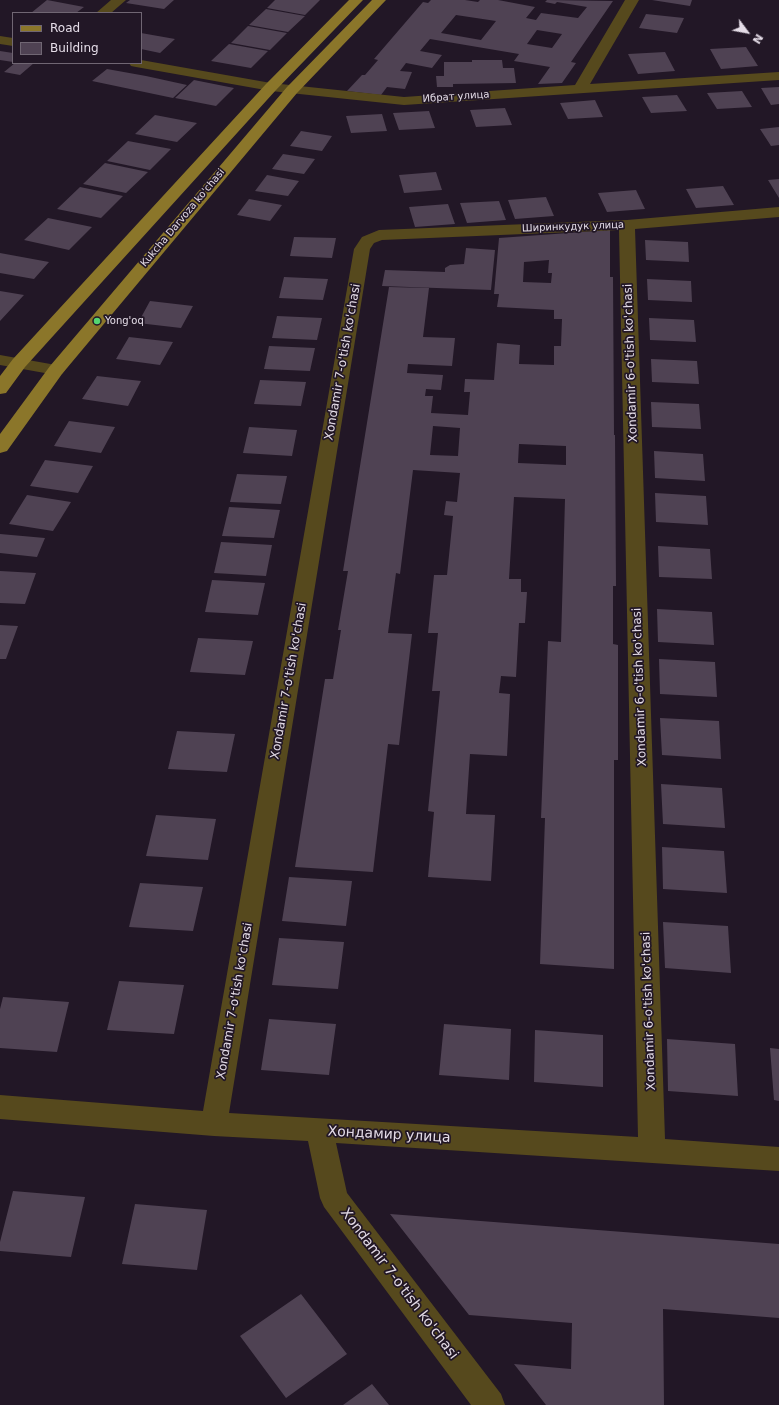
<!DOCTYPE html>
<meta charset="utf-8">
<style>
body{margin:0}
#map{position:relative;width:779px;height:1405px;overflow:hidden;background:#221726;font-family:"DejaVu Sans",sans-serif}
canvas{display:block}
.legend{position:absolute;left:12px;top:12px;width:130px;height:52px;box-sizing:border-box;background:#221726;border:1px solid #706673;margin:0;padding:5px 7px;list-style:none;font-size:12px;color:#e4dce7}
.legend li{display:flex;align-items:center;gap:8px;height:20px}
.legend b{width:20px;border:1px solid #706673}
.north{position:absolute;left:727px;top:12px;width:40px;height:40px;-webkit-text-stroke:3px #221726;paint-order:stroke;rotate:122deg;font-size:11px;font-weight:700;line-height:16px;text-align:center;color:#e4dce7}
.north::after{content:'';display:block;margin:auto;width:14px;height:18px;background:#e4dce7;clip-path:polygon(50% 0,100% 100%,50% 72%,0 100%)}
</style>
<div id="map">
<canvas width="779" height="1405"></canvas>
<ul class="legend">
<li><b style="height:5px;background:#8b762a"></b>Road</li>
<li><b style="height:11px;background:#4f4253"></b>Building</li>
</ul>
<div class="north">N</div>
</div>
<script>
const c = document.querySelector('canvas').getContext('2d');
c.lineJoin = 'round';
function fillPath(path, color) {
  c.fillStyle = color;
  c.fill(path, 'evenodd');
}
function strokePath(path, color, width, dash) {
  c.strokeStyle = color;
  c.lineWidth = width;
  c.lineCap = dash ? 'butt' : 'round';
  c.setLineDash(dash || []);
  c.stroke(path);
}
function label(font, color, halo, rows, align = 'center') {
  c.font = font + ' "DejaVu Sans",sans-serif';
  c.lineWidth = 3.5;
  c.setLineDash([]);
  c.textBaseline = 'middle';
  c.strokeStyle = halo;
  c.fillStyle = color;
  for (const [text, x, y, turn = 0] of rows) {
    c.save();
    c.translate(x, y);
    c.rotate((+turn || 0) * Math.PI / 180);
    c.textAlign = isNaN(turn) ? turn : align;
    if (halo) c.strokeText(text, 0, 0);
    c.fillText(text, 0, 0);
    c.restore();
  }
}
const building = new Path2D(`
 M 47,0 L 84,7 L 76,13 L 31,13 Z
 M 130,0 L 174,0 L 164,9 L 126,3 Z
 M 275,0 L 320,0 L 305,15 L 267,8 Z
 M 431,0 L 465,0 L 478,2 L 480,0 L 498,0 L 535,7 L 526,18 L 536,20 L 541,13 L 578,18 L 587,7 L 557,2 L 555,4 L 545,2 L 547,0 L 613,1 L 571,62 L 576,63 L 562,83 L 538,84 L 550,67 L 514,61 L 519,54 L 430,39 L 420,51 L 442,55 L 432,68 L 406,63 L 400,71 L 412,72 L 405,89 L 387,87 L 381,95 L 347,91 L 362,75 L 365,75 L 378,60 L 374,59 L 423,2 L 428,3 ZM 456,15 L 496,21 L 481,40 L 441,33 ZM 537,30 L 562,34 L 552,48 L 527,44 Z
 M 652,0 L 692,0 L 690,6 Z
 M 266,9 L 305,16 L 288,32 L 249,25 Z
 M 646,14 L 684,18 L 677,33 L 639,28 Z
 M 248,26 L 287,33 L 270,50 L 231,43 Z
 M 141,33 L 175,39 L 160,53 L 141,49 Z
 M 229,44 L 268,51 L 251,68 L 211,61 Z
 M 746,47 L 758,66 L 721,69 L 710,49 Z
 M 0,51 L 13,53 L 13,62 L 0,60 Z
 M 665,52 L 675,71 L 638,74 L 628,54 Z
 M 472,60 L 502,60 L 503,68 L 514,68 L 516,83 L 453,84 L 453,87 L 437,87 L 436,76 L 444,76 L 444,62 L 472,62 Z
 M 15,63 L 34,63 L 20,75 L 4,72 Z
 M 107,69 L 146,76 L 187,85 L 173,98 L 92,81 Z
 M 194,80 L 234,88 L 216,106 L 175,98 Z
 M 779,87 L 779,104 L 771,105 L 761,88 Z
 M 742,91 L 752,107 L 717,109 L 707,93 Z
 M 677,95 L 687,111 L 651,113 L 642,97 Z
 M 595,100 L 603,117 L 568,119 L 560,103 Z
 M 505,108 L 512,125 L 476,127 L 470,110 Z
 M 429,111 L 435,128 L 399,130 L 393,113 Z
 M 382,114 L 387,131 L 351,133 L 346,116 Z
 M 155,115 L 197,123 L 177,142 L 135,134 Z
 M 779,127 L 779,145 L 771,146 L 760,129 Z
 M 301,131 L 332,136 L 322,151 L 290,146 Z
 M 128,141 L 171,149 L 150,170 L 107,161 Z
 M 283,154 L 315,159 L 304,174 L 272,169 Z
 M 105,163 L 148,172 L 126,193 L 83,184 Z
 M 436,172 L 442,190 L 404,193 L 399,175 Z
 M 267,175 L 299,181 L 288,196 L 255,191 Z
 M 779,179 L 779,198 L 768,180 Z
 M 723,186 L 734,205 L 696,208 L 686,189 Z
 M 80,187 L 123,196 L 101,218 L 57,209 Z
 M 636,190 L 645,209 L 607,212 L 598,193 Z
 M 546,197 L 554,216 L 515,219 L 508,200 Z
 M 249,199 L 282,205 L 270,221 L 237,215 Z
 M 499,201 L 506,220 L 467,223 L 460,203 Z
 M 448,204 L 455,224 L 415,227 L 409,207 Z
 M 48,218 L 92,227 L 69,250 L 24,240 Z
 M 610,230 L 610,277 L 613,277 L 614,435 L 615,435 L 616,586 L 613,586 L 613,644 L 618,645 L 618,760 L 614,760 L 614,969 L 540,964 L 545,818 L 541,818 L 548,641 L 561,642 L 565,499 L 514,497 L 509,579 L 521,579 L 521,592 L 527,592 L 525,623 L 519,623 L 516,677 L 501,676 L 499,693 L 510,694 L 507,756 L 470,754 L 466,814 L 495,815 L 491,881 L 428,877 L 434,812 L 428,811 L 440,691 L 432,691 L 438,633 L 428,633 L 434,575 L 447,575 L 453,516 L 444,515 L 446,501 L 457,502 L 460,473 L 413,470 L 400,574 L 396,573 L 388,633 L 412,634 L 399,745 L 388,744 L 373,872 L 295,867 L 325,679 L 333,679 L 341,630 L 338,630 L 348,571 L 343,571 L 389,287 L 429,288 L 423,337 L 455,338 L 452,366 L 408,364 L 407,373 L 443,375 L 441,390 L 426,389 L 425,396 L 433,396 L 431,413 L 468,415 L 470,392 L 464,392 L 465,379 L 494,380 L 497,343 L 520,345 L 519,364 L 554,365 L 554,346 L 561,346 L 562,319 L 554,319 L 554,310 L 497,307 L 499,294 L 494,294 L 499,238 ZM 549,260 L 548,273 L 552,273 L 551,283 L 523,282 L 524,262 ZM 433,426 L 460,428 L 458,456 L 430,455 ZM 519,444 L 566,446 L 566,465 L 518,463 Z
 M 294,237 L 336,238 L 332,258 L 290,256 Z
 M 645,240 L 688,242 L 689,262 L 646,260 Z
 M 466,248 L 495,250 L 491,290 L 382,286 L 385,270 L 445,272 L 445,268 L 450,265 L 464,264 Z
 M 0,253 L 49,262 L 34,279 L 0,273 Z
 M 284,277 L 328,279 L 323,300 L 279,298 Z
 M 647,279 L 691,281 L 692,302 L 648,300 Z
 M 0,291 L 24,295 L 0,321 Z
 M 150,301 L 193,306 L 181,328 L 138,323 Z
 M 277,316 L 322,318 L 317,340 L 272,338 Z
 M 649,318 L 694,320 L 696,342 L 650,340 Z
 M 129,337 L 173,342 L 160,365 L 116,359 Z
 M 269,346 L 315,348 L 310,371 L 264,369 Z
 M 651,359 L 697,361 L 699,384 L 652,382 Z
 M 97,376 L 141,381 L 128,406 L 82,399 Z
 M 260,380 L 306,382 L 301,406 L 254,404 Z
 M 651,402 L 699,404 L 701,429 L 652,427 Z
 M 69,421 L 115,427 L 101,453 L 54,446 Z
 M 249,427 L 297,430 L 292,456 L 243,453 Z
 M 654,451 L 703,454 L 705,481 L 655,478 Z
 M 45,460 L 93,466 L 78,493 L 30,486 Z
 M 237,474 L 287,476 L 281,504 L 230,502 Z
 M 655,493 L 706,496 L 708,525 L 656,522 Z
 M 27,495 L 71,502 L 53,531 L 9,524 Z
 M 229,507 L 280,510 L 274,538 L 222,536 Z
 M 0,534 L 45,538 L 37,557 L 0,553 Z
 M 221,542 L 272,545 L 266,576 L 214,573 Z
 M 658,546 L 710,549 L 712,579 L 659,577 Z
 M 0,571 L 36,573 L 25,604 L 0,603 Z
 M 212,580 L 265,583 L 258,615 L 205,612 Z
 M 657,609 L 712,612 L 714,645 L 658,642 Z
 M 0,625 L 18,626 L 6,659 L 0,659 Z
 M 198,638 L 253,641 L 245,675 L 190,672 Z
 M 659,659 L 715,662 L 717,697 L 660,694 Z
 M 660,718 L 719,721 L 721,759 L 662,755 Z
 M 177,731 L 235,734 L 227,772 L 168,769 Z
 M 661,784 L 722,788 L 725,828 L 663,824 Z
 M 156,815 L 216,819 L 208,860 L 146,856 Z
 M 662,847 L 724,851 L 727,893 L 663,889 Z
 M 289,877 L 352,881 L 346,926 L 282,921 Z
 M 140,883 L 203,887 L 193,931 L 129,927 Z
 M 663,922 L 728,926 L 731,973 L 665,968 Z
 M 279,938 L 344,942 L 338,989 L 272,985 Z
 M 119,981 L 184,985 L 174,1034 L 107,1030 Z
 M 3,997 L 69,1002 L 57,1052 L 0,1048 L 0,1009 Z
 M 269,1019 L 336,1024 L 329,1075 L 261,1070 Z
 M 444,1024 L 511,1029 L 509,1080 L 439,1075 Z
 M 535,1030 L 603,1035 L 603,1087 L 534,1082 Z
 M 667,1039 L 735,1044 L 738,1096 L 668,1091 Z
 M 770,1048 L 779,1049 L 779,1101 L 774,1100 Z
 M 13,1191 L 85,1197 L 71,1257 L 0,1251 L 0,1242 Z
 M 135,1204 L 207,1210 L 197,1270 L 122,1264 Z
 M 390,1214 L 779,1244 L 779,1318 L 663,1309 L 664,1405 L 546,1405 L 514,1364 L 571,1369 L 572,1323 L 469,1315 Z
 M 301,1294 L 347,1354 L 286,1398 L 240,1336 Z
 M 372,1384 L 389,1405 L 343,1405 Z`);
const minor = new Path2D(`
 M 111,0 L 126,0 L 111,13 L 96,13 Z
 M 625,0 L 639,0 L 590,84 L 779,72 L 779,80 L 404,105 L 271,91 L 136,67 L 131,66 L 129,63 L 141,63 L 141,60 L 271,83 L 404,97 L 575,85 Z
 M 0,36 L 13,38 L 13,46 L 0,44 Z
 M 779,207 L 779,217 L 635,229 L 665,1139 L 779,1147 L 779,1171 L 336,1143 L 347,1193 L 501,1394 L 505,1405 L 471,1405 L 324,1207 L 320,1198 L 308,1141 L 214,1136 L 0,1119 L 0,1095 L 203,1111 L 354,249 L 362,237 L 379,230 L 627,220 ZM 619,230 L 638,1137 L 229,1113 L 370,249 L 374,243 L 382,240 Z
 M 0,355 L 56,365 L 62,366 L 65,370 L 62,374 L 56,375 L 0,365 Z`);
const major = new Path2D(`
 M 349,0 L 363,0 L 276,90 L 25,367 L 6,393 L 0,394 L 0,376 L 13,359 L 266,84 Z
 M 372,0 L 386,0 L 297,93 L 62,374 L 7,451 L 0,453 L 0,434 L 50,366 L 287,87 Z`);
const markers = [
 [97,321,4,"#53d672"]
];
const farStreetnames = [
 ["Ибрат улица",456,97,-4],
 ["Kukcha Darvoza ko'chasi",183,218,-50],
 ["Ширинкудук улица",573,227,-2]
];
const farPoinames = [
 ["Yong'oq",105,321]
];
const streetNames = [
 ["Xondamir 7-o'tish ko'chasi",343,362,-80],
 ["Xondamir 6-o'tish ko'chasi",631,363,-92],
 ["Xondamir 7-o'tish ko'chasi",289,681,-80],
 ["Xondamir 6-o'tish ko'chasi",640,687,-92],
 ["Xondamir 7-o'tish ko'chasi",235,1001,-80],
 ["Xondamir 6-o'tish ko'chasi",649,1011,-92]
];
const nearStreetnames = [
 ["Хондамир улица",389,1135,3],
 ["Xondamir 7-o'tish ko'chasi",399,1284,53]
];
fillPath(building, '#4f4253');
fillPath(minor, '#56491d');
fillPath(major, '#8b762a');
for (const [x, y, r, color] of markers) {
  const dot = new Path2D();
  dot.arc(x, y, r, 0, 2 * Math.PI);
  c.fillStyle = color;
  c.fill(dot);
  strokePath(dot, '#221726', 1.5);
}
label('10px', '#e4dce7', '#221726', farStreetnames);
label('10px', '#e4dce7', '#221726', farPoinames, 'left');
label('12px', '#e4dce7', '#221726', streetNames);
label('14px', '#e4dce7', '#221726', nearStreetnames);
</script>
